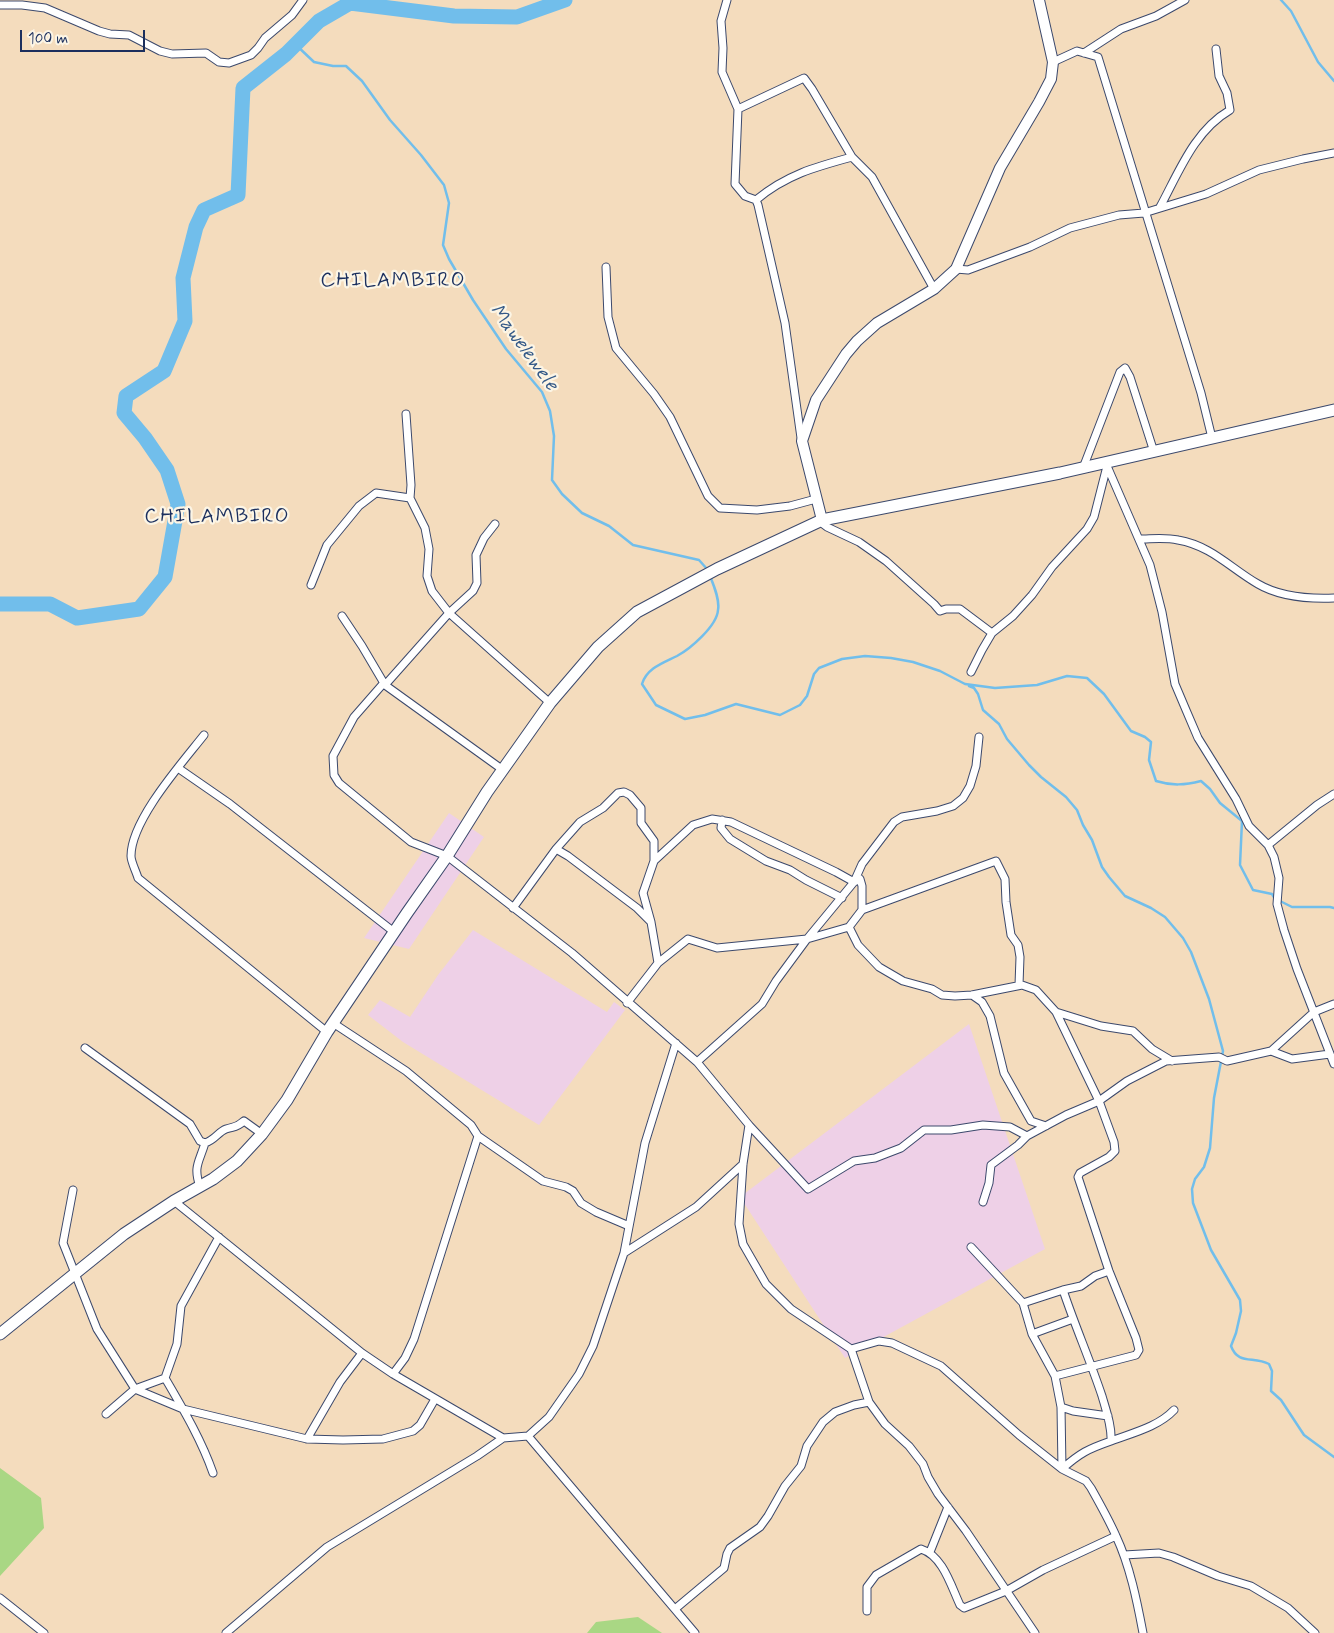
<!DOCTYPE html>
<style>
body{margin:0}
#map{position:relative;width:1334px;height:1633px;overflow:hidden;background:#f4dcbd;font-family:Mynerve,sans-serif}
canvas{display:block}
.scale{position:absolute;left:20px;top:30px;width:125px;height:22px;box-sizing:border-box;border:2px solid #1b2f5e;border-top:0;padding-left:6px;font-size:15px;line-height:18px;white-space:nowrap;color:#1b2f5e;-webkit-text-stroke:4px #fcf5e5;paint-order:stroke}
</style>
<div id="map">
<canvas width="1334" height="1633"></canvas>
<div class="scale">100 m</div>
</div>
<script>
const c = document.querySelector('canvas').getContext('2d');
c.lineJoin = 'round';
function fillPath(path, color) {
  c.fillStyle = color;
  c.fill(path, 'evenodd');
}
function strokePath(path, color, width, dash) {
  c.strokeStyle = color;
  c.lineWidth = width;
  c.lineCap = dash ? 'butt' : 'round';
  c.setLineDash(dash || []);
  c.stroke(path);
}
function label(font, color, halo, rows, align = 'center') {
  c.font = font + ' Mynerve,sans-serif';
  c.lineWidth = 4.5;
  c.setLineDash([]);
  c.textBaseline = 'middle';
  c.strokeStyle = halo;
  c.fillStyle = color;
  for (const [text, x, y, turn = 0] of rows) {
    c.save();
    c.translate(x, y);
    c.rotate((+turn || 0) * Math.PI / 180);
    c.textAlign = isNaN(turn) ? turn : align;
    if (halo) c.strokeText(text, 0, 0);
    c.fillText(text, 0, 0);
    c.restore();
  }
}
const built = new Path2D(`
 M 449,813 L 484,837 L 409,949 L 364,938 Z
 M 473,930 L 607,1012 L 614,1002 L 625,1010 L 539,1125 L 403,1042 L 368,1015 L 380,1000 L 410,1017 L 438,975 Z
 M 969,1024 L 1045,1249 L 845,1358 L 740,1197 Z`);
const green = new Path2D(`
 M 0,1468 L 41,1498 L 44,1528 L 0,1576 Z
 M 638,1617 L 662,1633 L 587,1633 L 596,1622 Z`);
const stream = new Path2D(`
 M 1281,0 L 1291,11 L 1318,62 L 1334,81
 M 295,44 L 314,62 L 333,66 L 346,66 L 362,81 L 390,120 L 421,155 L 444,185 L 449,203 L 443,245 L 449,259 L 473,300 L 506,349 L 542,392 L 550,411 L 554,436 L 552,480 L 562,494 L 582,513 L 609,526 L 633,545 L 699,560 L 707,569
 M 710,576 C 714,586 720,600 718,610 C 717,626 690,649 677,656 C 663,663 647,668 642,684 L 656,705 L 685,719 L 705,715 L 736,704 L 780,715 L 800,705 L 807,696 L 814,674 L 819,668 L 842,659 L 865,656 L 891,658 L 913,662 L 940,671 L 965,684 L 995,688 L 1037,685 L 1067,676 L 1087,678 L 1104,694 L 1131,731 L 1145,737 L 1151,742 L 1149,760 L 1156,781 C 1172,786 1185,785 1201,781 L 1210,789 L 1220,803 L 1242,821 L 1240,865 L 1253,890 L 1272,894 L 1275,899
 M 969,686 L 974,688 L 978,694 L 983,710 L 999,724 L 1007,739 L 1029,765 L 1041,777 L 1066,797 L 1077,810 L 1083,825 L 1092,840 L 1102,867 L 1109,877 L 1125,896 L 1151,908 L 1165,917 L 1183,938 L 1191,952 L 1209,999 L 1223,1051 L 1214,1098 L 1210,1148 L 1204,1167 L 1195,1179 L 1192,1189 L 1193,1203 L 1211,1250 L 1240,1300 L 1241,1311 L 1236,1333 L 1231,1346 C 1238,1365 1253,1356 1269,1364 L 1272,1371 L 1271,1391 L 1281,1400 L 1304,1435 L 1334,1457
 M 1280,901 L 1292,907 L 1330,907 L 1334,908`);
const river = new Path2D(`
 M 0,604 L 50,604 L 77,618 L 139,609 L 165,577 L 178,504 L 167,470 L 145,438 L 124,413 L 126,396 L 164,371 L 185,321 L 183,278 L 196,227 L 204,210 L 238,195 L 243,88 L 286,54 L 319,21 L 350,3 L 454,16 L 517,17 L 565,0`);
const street = new Path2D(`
 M 727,0 L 721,21 L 723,48 L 722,72 L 738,109 L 735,184 L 745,196 L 756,200 L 758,205 L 785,323 L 801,438
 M 0,5 L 22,5 L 45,8 L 99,31 L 110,34 L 129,35 L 160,51 L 172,54 L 206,53 L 219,62 L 229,63 L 251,55 L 258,48 L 265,38 L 292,15 L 303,0
 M 1084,53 L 1121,29 L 1156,16 L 1185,0
 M 1053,62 L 1077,51 L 1098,57 L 1201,393 L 1212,438
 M 738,109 L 804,78 L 812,89 L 852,157 L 872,177 L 934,289
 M 756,200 C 786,175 815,167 852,157
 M 1160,207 C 1179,172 1194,131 1230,110 L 1227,93 L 1219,76 L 1216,49
 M 606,267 L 608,317 L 616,348 L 654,394 L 670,417 L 708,496 L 720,508 L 757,510 L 790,506 L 816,499
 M 956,269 L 968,270 L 1030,247 L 1070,228 L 1119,215 L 1144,213 L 1206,194 L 1259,170 L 1303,159 L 1334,153
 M 406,414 L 411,485 L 410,498 L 425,528 L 429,549 L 427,576 L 432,591 L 449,613 L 550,703
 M 1107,463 L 1107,466 L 1150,565 L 1162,612 L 1175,684 L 1186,710 L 1198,738 L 1236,799 L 1249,826 L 1268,845 L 1274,857 L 1279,878 L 1277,904 L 1284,930 L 1297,969 L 1334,1064
 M 1083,468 L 1120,372 L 1125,368 L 1130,377 L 1154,452
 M 822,520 L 823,524 L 827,527 L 859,542 L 886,561 L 934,604 L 940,611 L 946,609 L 960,609 L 992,633
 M 495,524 L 484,538 L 476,555 L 477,583 L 473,591 L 449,613 L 385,685 L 382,685 L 354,717 L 333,756 L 334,775 L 339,783 L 411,842 L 447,856 L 572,953 L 697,1062 L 749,1125 L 743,1164 L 739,1224 L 743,1244 L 766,1284 L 791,1309 L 851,1349 L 879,1341 L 892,1343 L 941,1366 L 1019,1435 L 1062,1469 L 1086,1481 L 1091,1488 C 1100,1504 1109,1520 1116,1536 C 1130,1566 1137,1601 1143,1633
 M 1139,539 C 1151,539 1165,537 1178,540 C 1212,546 1230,568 1258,584 C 1280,597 1309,599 1334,598
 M 311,585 L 327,545 L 359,506 L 376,493 L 410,498
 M 342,616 L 362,646 L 385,685 L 503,770
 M 971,672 L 982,650 L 992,633 L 1013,616 L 1032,595 L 1052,567 L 1087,529 L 1094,517 L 1107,466
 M 204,735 C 182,763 131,820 131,856 C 131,862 136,871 138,878 L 327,1032
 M 178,768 L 230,804 L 394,932
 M 722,820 L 721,828 L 730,839 L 766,861 L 790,870 L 806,880 L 842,898
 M 1268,845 L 1317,805 L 1334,794
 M 556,849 L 580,822 L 603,808 L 618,793 L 624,792 L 630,795 L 641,808 L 641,823 L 654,841 L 654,861
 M 513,908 L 556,849 L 568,856 L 637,908 L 651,922 L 658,963
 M 651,922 L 643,893 L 654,861 L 693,825 L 712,819 L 731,822 L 836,872 L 854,882 L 860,879 L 862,886 L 862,910
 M 849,927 L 862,910 L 996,861 L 1005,879 L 1006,902 L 1011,935 L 1018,945 L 1020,957 L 1019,985
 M 972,995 L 982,1002 L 990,1016 L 1004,1073 L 1031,1121 L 1046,1126
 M 627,1003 L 658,963 L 688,939 L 717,948 L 807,939 L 849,927 L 858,945 L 879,967 L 903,981 L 932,989 L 942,995 L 955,996 L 972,995 L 1022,985 L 1036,990 L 1056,1012 L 1101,1026 L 1133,1031 L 1152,1049 L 1172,1061
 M 333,1023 L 406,1071 L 471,1125 L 478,1136 L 414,1339 L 405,1358 L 393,1374
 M 85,1048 L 190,1124 L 200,1141 L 205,1143 C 215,1140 218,1132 226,1129 C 235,1126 236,1128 244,1121 L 262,1134
 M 1271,1051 L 1314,1012 L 1334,1004
 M 697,1062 L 762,1004 L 776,981 L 807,939 L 854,882 L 862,864 L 894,822 L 902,817 L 937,811 L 953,806 L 963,798 L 970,786 L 976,766 L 979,737
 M 749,1125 L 808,1189 L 854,1161 L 875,1158 L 901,1148 L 924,1130 L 951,1130 L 983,1125 L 1010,1127 L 1027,1136
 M 478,1136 L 543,1181 L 566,1187 L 573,1191 L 581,1203 L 596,1212 L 629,1226
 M 200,1187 C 193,1166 199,1163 205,1143
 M 73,1190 L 63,1243 L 97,1329 L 135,1389 L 183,1409 L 307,1439 L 343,1440 L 383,1439 L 413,1431 L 420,1425 L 435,1399
 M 174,1201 L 362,1353 L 393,1374 L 503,1438
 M 983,1202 L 989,1183 L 991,1165 L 1018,1145 L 1027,1136 L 1066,1115 L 1099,1101 L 1127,1081 L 1166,1061 L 1219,1057 L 1227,1061 L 1271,1051 L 1292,1059 L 1330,1054
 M 971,1247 L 1023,1303 L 1063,1290 C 1075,1326 1090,1360 1102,1396 C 1106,1410 1112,1426 1111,1441 C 1088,1449 1080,1453 1062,1469
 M 624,1253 L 645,1143 L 676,1043
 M 1063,1290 L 1081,1286 L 1095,1276 L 1109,1271
 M 1023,1303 L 1032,1334 L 1055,1376 L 1061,1407 L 1062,1469
 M 1032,1334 L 1073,1319
 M 851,1349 L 869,1402 L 885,1424 L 909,1446 L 923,1464 L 928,1477 L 938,1494 L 966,1531 L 1035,1633
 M 1055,1376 L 1136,1355 L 1139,1350 L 1136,1338 L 1109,1271 L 1078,1177 L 1080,1173 L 1109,1157 L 1115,1151 L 1114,1142 L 1099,1101 L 1056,1012
 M 1061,1407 L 1073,1411 L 1108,1416
 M 106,1414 L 135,1389 L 165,1378
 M 528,1436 L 695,1633
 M 307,1439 L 340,1382 L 362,1353
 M 1111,1441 C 1132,1433 1158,1427 1174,1410
 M 213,1473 C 201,1439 183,1409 165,1378 L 177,1344 L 181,1306 L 219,1237
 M 930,1552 L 948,1507
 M 1124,1555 L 1159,1553 L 1173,1557 L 1218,1576 L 1251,1586 L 1288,1608 L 1315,1633
 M 0,1598 L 44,1633
 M 675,1609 L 724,1568 L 727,1554 L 730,1548 L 760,1527 L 768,1516 L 785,1486 L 801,1466 L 807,1446 L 823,1422 L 835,1412 L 854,1405 L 869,1402
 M 867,1611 L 867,1587 L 876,1575 L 921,1549 C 943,1556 951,1586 960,1605 L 964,1608 L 1006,1591 L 1043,1570 L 1116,1536
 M 226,1633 L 327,1547 L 477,1456 L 503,1438 L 528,1436 L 549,1417 L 579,1374 L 593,1346 L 624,1253 L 696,1207 L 743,1164`);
const secondary = new Path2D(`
 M 822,520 L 802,441 L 816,400 L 846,354 L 857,341 L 877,323 L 934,289 L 956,269 L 1000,168 L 1039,102 L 1051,79 L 1053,62 L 1039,0`);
const primary = new Path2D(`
 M 0,1334 L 124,1234 L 174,1201 L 213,1179 L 237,1161 L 262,1134 L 287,1100 L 327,1032 L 407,913 L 447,856 L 487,792 L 550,703 L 598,647 L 637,612 L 717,569 L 822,520 L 1060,473 L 1334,410`);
const waterNames = [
 ["Mawelewele",523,348,54]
];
const quarterNames = [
 ["CHILAMBIRO",393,282],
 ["CHILAMBIRO",217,518]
];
fillPath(built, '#eed0e7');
fillPath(green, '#a9d784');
strokePath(stream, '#71beeb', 2.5);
strokePath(river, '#71beeb', 15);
strokePath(street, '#3c496c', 9);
strokePath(secondary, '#3c496c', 12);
strokePath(primary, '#3c496c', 13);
strokePath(street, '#fff', 7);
strokePath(secondary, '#fff', 10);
strokePath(primary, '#fff', 11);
label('italic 20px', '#355a88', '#fcf5e5', waterNames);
c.letterSpacing = '1px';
label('21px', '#1b2f5e', '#fcf5e5', quarterNames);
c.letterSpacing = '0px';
</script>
